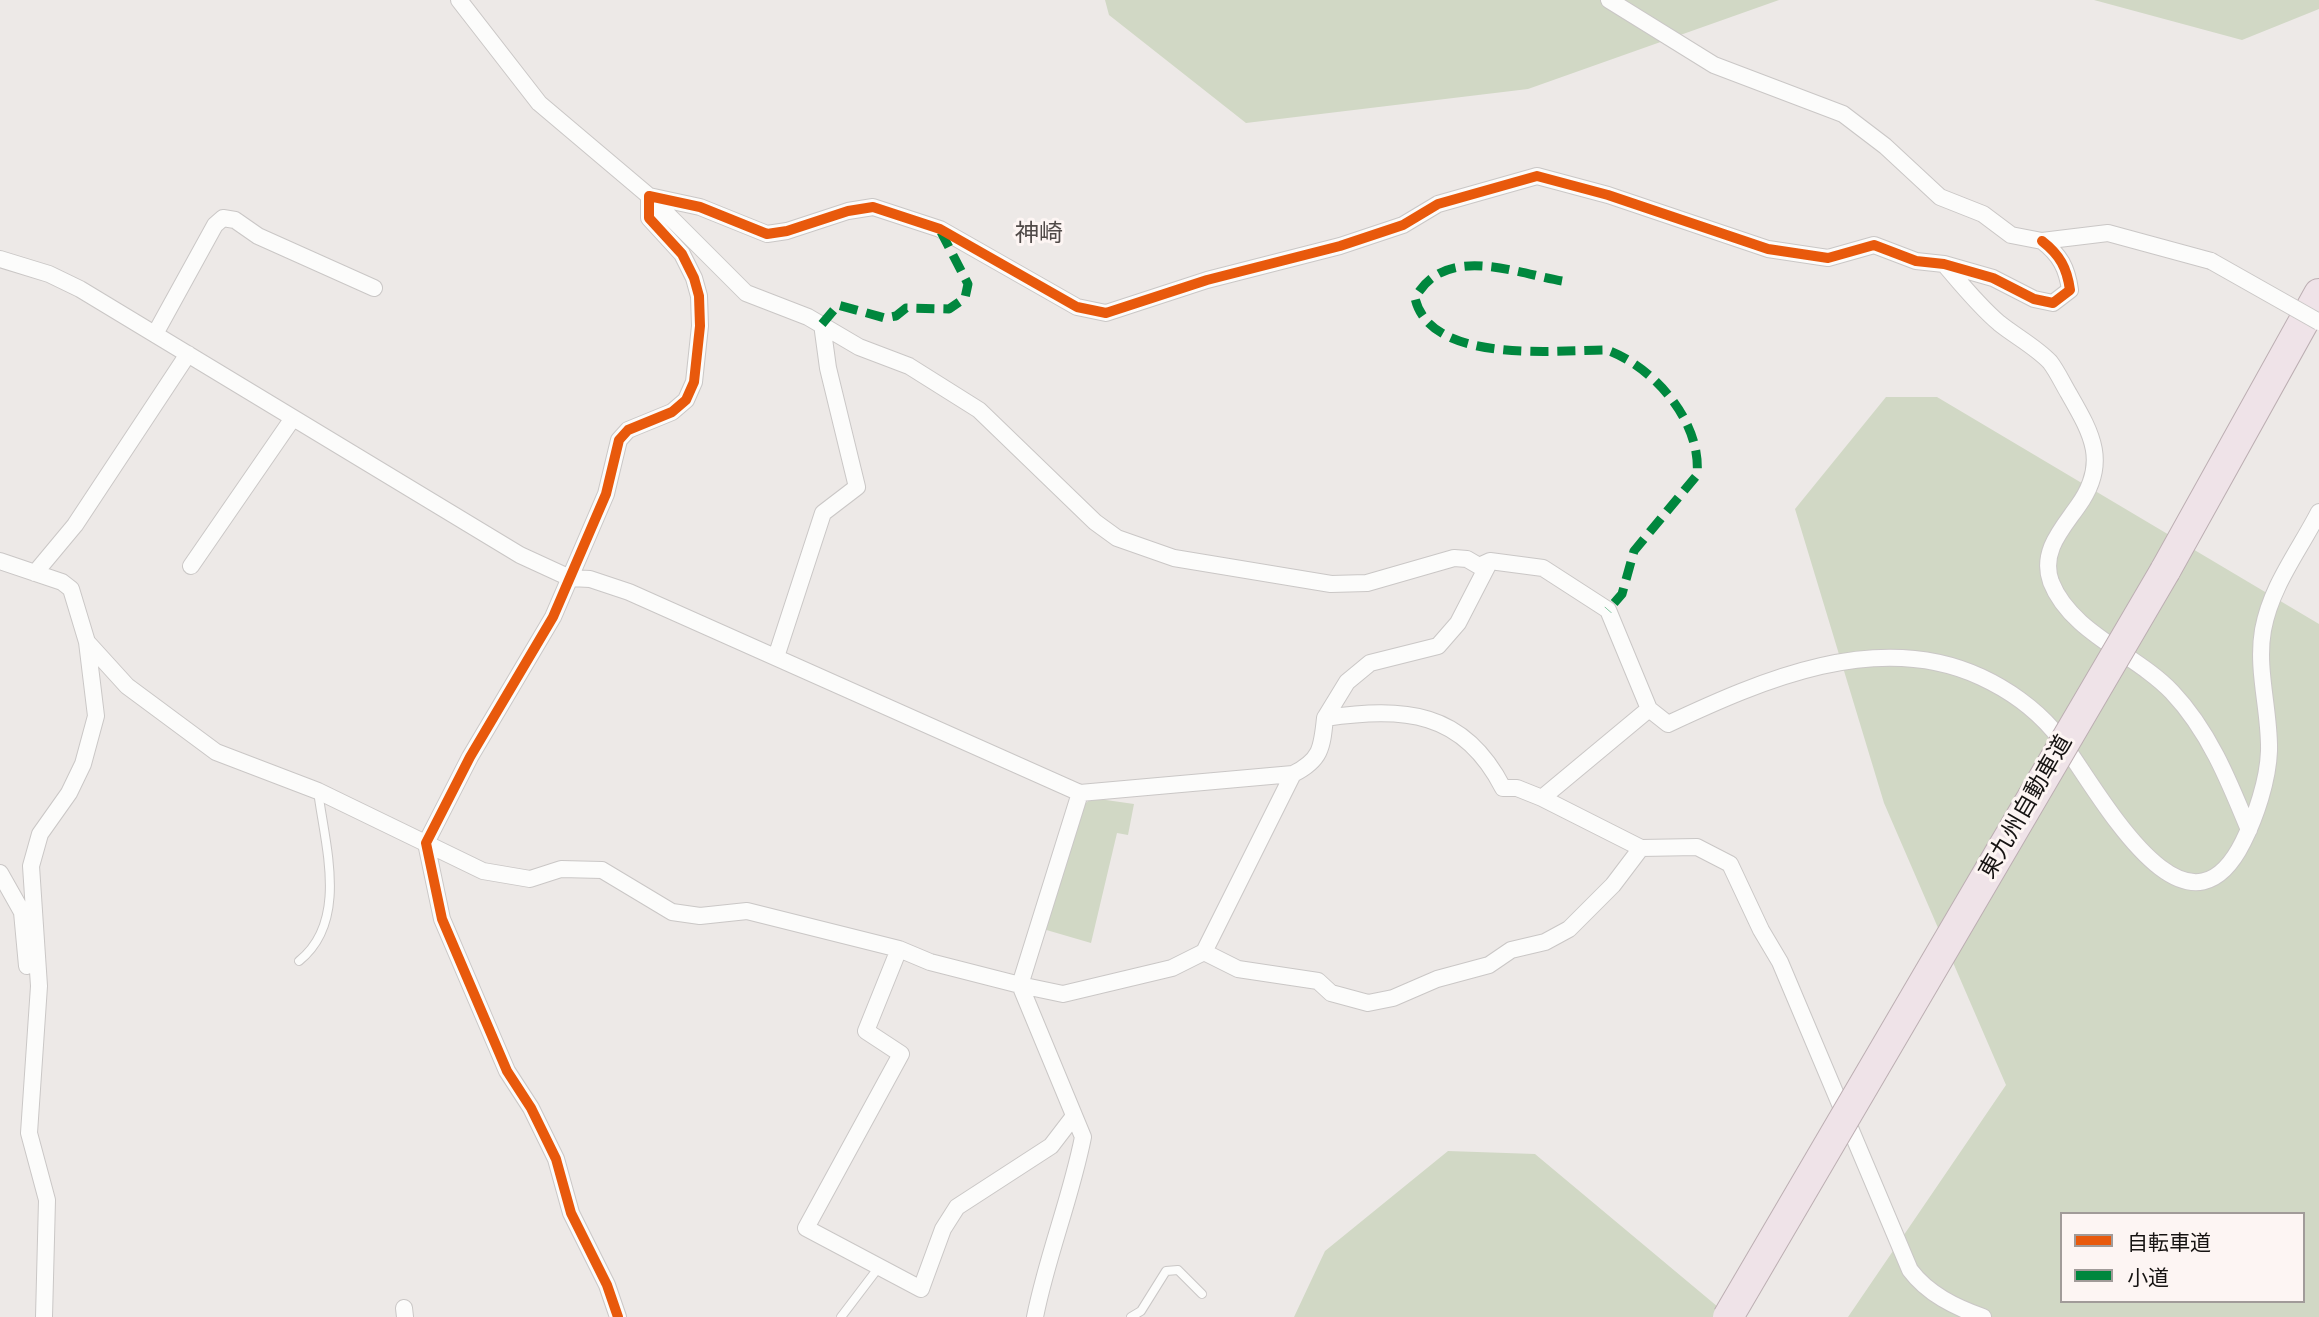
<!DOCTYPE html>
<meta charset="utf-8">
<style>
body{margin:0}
#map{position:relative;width:2319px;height:1317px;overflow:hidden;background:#ede9e7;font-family:Rubik,"Noto Sans JP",sans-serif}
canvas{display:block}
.legend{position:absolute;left:2060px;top:1212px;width:245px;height:91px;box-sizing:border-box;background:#fdf5f3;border:2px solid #a19b99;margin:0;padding:9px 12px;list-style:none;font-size:21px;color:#161312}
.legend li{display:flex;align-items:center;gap:14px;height:35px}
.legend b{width:35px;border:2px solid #a19b99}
</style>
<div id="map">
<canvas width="2319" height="1317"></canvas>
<ul class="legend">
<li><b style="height:9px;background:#e8590c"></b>自転車道</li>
<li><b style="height:9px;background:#00873e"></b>小道</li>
</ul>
</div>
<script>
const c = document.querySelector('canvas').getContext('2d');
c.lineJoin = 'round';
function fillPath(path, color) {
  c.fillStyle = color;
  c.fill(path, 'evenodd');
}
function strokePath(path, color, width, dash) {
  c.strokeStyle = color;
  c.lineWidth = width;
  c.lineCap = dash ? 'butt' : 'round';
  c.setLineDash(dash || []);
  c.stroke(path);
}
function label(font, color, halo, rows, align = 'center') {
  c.font = font + ' Rubik,"Noto Sans JP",sans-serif';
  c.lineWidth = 6;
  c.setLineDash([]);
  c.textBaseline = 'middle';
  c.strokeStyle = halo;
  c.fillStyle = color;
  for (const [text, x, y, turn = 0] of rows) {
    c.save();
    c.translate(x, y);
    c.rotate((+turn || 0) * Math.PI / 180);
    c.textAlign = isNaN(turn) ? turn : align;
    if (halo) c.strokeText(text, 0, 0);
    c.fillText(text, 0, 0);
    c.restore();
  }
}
const green = new Path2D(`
 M 1105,0 L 1779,0 L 1528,89 L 1246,123 L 1109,15 Z
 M 2094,0 L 2319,0 L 2319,9 L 2242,40 Z
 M 1886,397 L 1937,397 L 2319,624 L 2319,1317 L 1848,1317 L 2006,1085 L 1884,803 L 1795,509 ZM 2062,1214 L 2303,1214 L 2303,1301 L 2062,1301 Z
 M 1092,798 L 1134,804 L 1128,835 L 1117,833 L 1091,943 L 1043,929 L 1081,807 Z
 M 1448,1151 L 1535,1154 L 1730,1317 L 1294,1317 L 1325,1251 Z`);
const lane = new Path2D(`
 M 299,961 C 349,921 325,846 318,791
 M 841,1317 L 879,1267
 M 1131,1317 L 1141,1311 L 1166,1271 L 1178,1270 L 1202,1294`);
const street = new Path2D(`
 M 459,0 L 539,103 L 649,196 L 746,293 L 808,317 L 859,347 L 909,366 L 979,410 L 1095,522 L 1117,538 L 1174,558 L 1331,584 L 1367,583 L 1454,558 L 1467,559 L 1479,566 L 1490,561 L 1543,568 L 1608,610 L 1649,709
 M 1609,0 L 1714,65 L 1843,114 L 1885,146 L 1940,197 L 1983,214 L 2011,235 L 2042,241 L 2108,233 L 2211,261
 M 0,259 L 49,274 L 80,289 L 520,555 L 570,578 L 590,579 L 629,592 L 1080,793 L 1293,774 C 1321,760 1322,748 1325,718 C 1404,707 1463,710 1503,788 L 1517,788 L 1542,798 L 1641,848 L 1697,847 L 1730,864 L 1761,930 L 1780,962 L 1910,1270 C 1928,1294 1955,1307 1983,1317
 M 1945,265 C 1962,285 1979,306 1999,323 C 2015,336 2036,347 2050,362 C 2057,371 2063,384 2069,394 C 2092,434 2109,463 2078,506 C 2062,529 2040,552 2051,582 C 2071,633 2136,654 2172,692 C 2209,731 2229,781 2249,830
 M 155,334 L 215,225 L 223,218 L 235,220 L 258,236 L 374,288
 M 0,561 L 62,582 L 71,589 L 87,642 L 96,716 L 83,764 L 69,793 L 40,834 L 31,866 L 39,986 L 29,1133 L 47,1200 L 44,1317
 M 191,566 L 293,418
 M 35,573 L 75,525 L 188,354
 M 87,642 L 127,686 L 216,752 L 318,791 L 483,871 L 530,879 L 561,869 L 602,870 L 672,912 L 700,916 L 747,911 L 899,949 L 930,962 L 1020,985 L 1063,994 L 1172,968 L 1204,952 L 1293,774
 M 776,657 L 823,513 L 857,487 L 828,368 L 822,324
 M 1325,718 L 1347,682 L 1370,663 L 1438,646 L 1458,623 L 1490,561
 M 1542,798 L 1649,709 L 1668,724 C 1762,680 1878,629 1981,677 C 2007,689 2034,708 2053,730 C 2090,773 2182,964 2243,842 C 2256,816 2268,780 2269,751 C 2270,711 2256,670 2263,630 C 2271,586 2299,551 2319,512
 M 0,873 L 22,912 L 27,966
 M 899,949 L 866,1031 L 901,1054 L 806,1228 L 921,1289 L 943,1229 L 957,1207 L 1051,1146 L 1074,1116
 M 1204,952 L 1238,969 L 1318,981 L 1331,993 L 1368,1003 L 1393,998 L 1437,979 L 1489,965 L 1511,950 L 1545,942 L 1569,929 L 1613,885 L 1641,848
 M 404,1308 L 405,1317
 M 618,1317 L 607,1285 L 571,1213 L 556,1159 L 531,1108 L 507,1071 L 442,919 L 426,843 L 470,757 L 553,617 L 606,494 L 619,440 L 628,430 L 672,412 L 686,400 L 694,382 L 700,326 L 699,296 L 694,278 L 682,254 L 649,218 L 649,196 L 700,207 L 767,234 L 787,231 L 848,211 L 873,207 L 940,229 L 1077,307 L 1106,313 L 1207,280 L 1340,246 L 1403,225 L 1438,204 L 1537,176 L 1608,195 L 1768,249 L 1828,258 L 1874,245 L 1916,261 L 1944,264 L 1993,278 L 2034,299 L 2053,303 L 2070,290 C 2067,268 2060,255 2042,241
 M 1035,1317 C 1047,1256 1071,1198 1083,1137 L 1020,985 L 1080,793`);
const highway = new Path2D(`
 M 2165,571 L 2319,294`);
const streetBridge = new Path2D(`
 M 2211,261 L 2319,322`);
const highwayBridge = new Path2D(`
 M 1728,1317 L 2165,571`);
const quiet = new Path2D(`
 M 1562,281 C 1512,272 1445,244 1415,298 C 1430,365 1556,350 1607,350 C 1654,367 1702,422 1697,475 L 1634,551 L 1622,594 L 1608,610
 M 822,324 L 838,305 L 885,318 L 896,316 L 906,308 L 949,309 L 965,298 L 968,284 L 941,232`);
const cycleway = new Path2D(`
 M 618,1317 L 607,1285 L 571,1213 L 556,1159 L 531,1108 L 507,1071 L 442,919 L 426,843 L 470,757 L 553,617 L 606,494 L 619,440 L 628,430 L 672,412 L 686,400 L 694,382 L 700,326 L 699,296 L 694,278 L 682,254 L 649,218 L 649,196 L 700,207 L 767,234 L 787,231 L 848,211 L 873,207 L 940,229 L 1077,307 L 1106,313 L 1207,280 L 1340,246 L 1403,225 L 1438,204 L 1537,176 L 1608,195 L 1768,249 L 1828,258 L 1874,245 L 1916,261 L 1944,264 L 1993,278 L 2034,299 L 2053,303 L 2070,290 C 2067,268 2060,255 2042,241`);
const streetNames = [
 ["東九州自動車道",2026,807,-60]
];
const neighbourhoodNames = [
 ["神崎",1039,234]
];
fillPath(green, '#d1d8c5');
strokePath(lane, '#cac7c6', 10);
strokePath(street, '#cac7c6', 18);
strokePath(highway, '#bcaeb2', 32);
strokePath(lane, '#fcfcfb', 8);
strokePath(street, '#fcfcfb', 16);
strokePath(highway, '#efe3e8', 30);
strokePath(streetBridge, '#cac7c6', 18, []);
strokePath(highwayBridge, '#bcaeb2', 32, []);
strokePath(streetBridge, '#fcfcfb', 16);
strokePath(highwayBridge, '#efe3e8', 30);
strokePath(quiet, '#00873e', 9, [18, 9]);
strokePath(cycleway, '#e8590c', 10);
label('23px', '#161312', '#fdf5f3', streetNames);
label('24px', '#504a48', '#fdf5f3', neighbourhoodNames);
</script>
